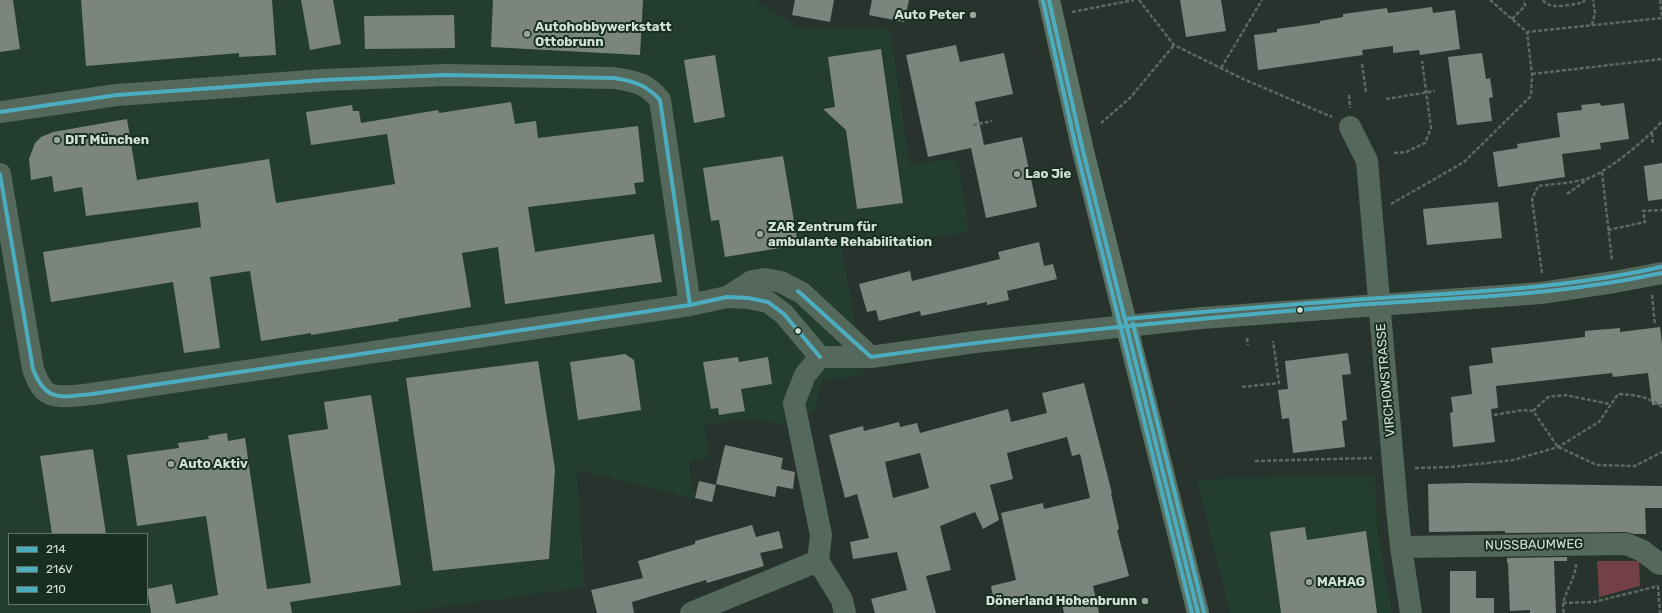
<!DOCTYPE html>
<meta charset="utf-8">
<style>
body{margin:0}
#map{position:relative;width:1662px;height:613px;overflow:hidden;background:#27332c;font-family:Rubik,sans-serif}
canvas{display:block}
.legend{position:absolute;left:8px;top:533px;width:140px;height:72px;box-sizing:border-box;background:#182e21;border:1px solid #63756a;margin:0;padding:5px 7px;list-style:none;font-size:12px;color:#d3e0d7}
.legend li{display:flex;align-items:center;gap:8px;height:20px}
.legend b{width:20px;border:1px solid #63756a}
</style>
<div id="map">
<canvas width="1662" height="613"></canvas>
<ul class="legend">
<li><b style="height:5px;background:#4dadc0"></b>214</li>
<li><b style="height:5px;background:#4dadc0"></b>216V</li>
<li><b style="height:5px;background:#4dadc0"></b>210</li>
</ul>
</div>
<script>
const c = document.querySelector('canvas').getContext('2d');
c.lineJoin = 'round';
function fillPath(path, color) {
  c.fillStyle = color;
  c.fill(path, 'evenodd');
}
function strokePath(path, color, width, dash) {
  c.strokeStyle = color;
  c.lineWidth = width;
  c.lineCap = dash ? 'butt' : 'round';
  c.setLineDash(dash || []);
  c.stroke(path);
}
function label(font, color, halo, rows, align = 'center') {
  c.font = font + ' Rubik,sans-serif';
  c.lineWidth = 4;
  c.setLineDash([]);
  c.textBaseline = 'middle';
  c.strokeStyle = halo;
  c.fillStyle = color;
  for (const [text, x, y, turn = 0] of rows) {
    c.save();
    c.translate(x, y);
    c.rotate((+turn || 0) * Math.PI / 180);
    c.textAlign = isNaN(turn) ? turn : align;
    if (halo) c.strokeText(text, 0, 0);
    c.fillText(text, 0, 0);
    c.restore();
  }
}
const built = new Path2D(`
 M 0,0 L 756,0 L 800,29 L 890,28 L 910,165 L 958,158 L 969,232 L 842,248 L 864,376 L 822,380 L 815,411 L 789,425 L 747,419 L 705,425 L 709,458 L 689,462 L 694,499 L 577,470 L 585,587 L 401,613 L 0,613 ZM 9,534 L 147,534 L 147,604 L 9,604 Z
 M 1375,475 L 1378,532 L 1392,613 L 1230,613 L 1197,479 Z`);
const green = new Path2D(`
 M 1597,561 L 1639,561 L 1640,586 L 1599,597 Z`);
const building = new Path2D(`
 M 0,0 L 13,0 L 20,49 L 0,52 Z
 M 81,0 L 272,0 L 276,55 L 239,57 L 239,53 L 86,66 Z
 M 301,0 L 333,0 L 341,44 L 310,50 Z
 M 493,0 L 643,0 L 640,55 L 491,47 Z
 M 795,0 L 834,0 L 830,22 L 792,15 Z
 M 872,0 L 909,0 L 904,22 L 869,15 Z
 M 1180,0 L 1221,0 L 1226,31 L 1186,37 Z
 M 1432,7 L 1433,13 L 1455,10 L 1460,49 L 1420,55 L 1419,50 L 1393,53 L 1393,46 L 1362,50 L 1363,55 L 1258,70 L 1254,35 L 1277,32 L 1277,29 L 1320,23 L 1320,21 L 1343,17 L 1343,14 L 1387,8 L 1388,13 Z
 M 454,15 L 455,48 L 365,49 L 364,16 Z
 M 956,45 L 960,62 L 1004,53 L 1013,94 L 975,102 L 984,145 L 1022,137 L 1037,207 L 986,218 L 971,148 L 928,157 L 906,55 Z
 M 881,49 L 903,203 L 857,209 L 846,130 L 823,109 L 835,107 L 828,57 Z
 M 1482,53 L 1486,79 L 1490,78 L 1493,97 L 1489,98 L 1492,121 L 1457,125 L 1448,57 Z
 M 715,55 L 725,117 L 694,123 L 684,60 Z
 M 511,102 L 515,124 L 536,121 L 538,138 L 638,126 L 644,182 L 634,183 L 636,194 L 528,207 L 535,252 L 654,234 L 662,282 L 505,304 L 498,247 L 462,253 L 471,307 L 398,319 L 399,321 L 311,335 L 311,333 L 261,341 L 250,271 L 210,277 L 220,348 L 184,353 L 173,282 L 51,302 L 43,252 L 201,227 L 198,202 L 86,216 L 82,187 L 54,192 L 52,176 L 31,180 L 29,159 L 35,143 L 41,137 L 53,132 L 127,119 L 137,180 L 269,159 L 276,203 L 395,184 L 387,134 L 311,145 L 306,112 L 352,105 L 353,111 L 359,111 L 361,123 L 438,110 L 439,113 Z
 M 1600,103 L 1601,106 L 1624,103 L 1629,139 L 1600,143 L 1601,149 L 1562,154 L 1565,177 L 1498,187 L 1493,152 L 1518,148 L 1517,144 L 1560,137 L 1557,113 L 1582,110 L 1581,105 Z
 M 783,156 L 798,245 L 725,257 L 719,220 L 711,221 L 703,168 Z
 M 1662,163 L 1662,199 L 1648,201 L 1644,166 Z
 M 1498,202 L 1502,238 L 1427,245 L 1423,209 Z
 M 1039,242 L 1044,266 L 1053,264 L 1057,279 L 1007,291 L 1009,300 L 987,305 L 987,302 L 921,316 L 920,311 L 879,321 L 876,310 L 867,312 L 859,284 L 910,271 L 912,281 L 1000,259 L 998,252 Z
 M 1660,327 L 1662,344 L 1662,404 L 1652,405 L 1648,373 L 1613,377 L 1612,373 L 1496,386 L 1498,408 L 1491,409 L 1495,442 L 1453,447 L 1450,413 L 1453,412 L 1451,397 L 1472,394 L 1469,366 L 1493,363 L 1491,348 L 1585,337 L 1585,331 L 1620,328 L 1620,332 Z
 M 1348,353 L 1351,374 L 1342,375 L 1347,420 L 1342,421 L 1345,447 L 1293,453 L 1289,418 L 1282,419 L 1278,390 L 1288,389 L 1285,361 Z
 M 625,354 L 634,360 L 641,410 L 578,420 L 570,362 Z
 M 738,357 L 739,362 L 768,357 L 772,384 L 741,389 L 745,411 L 719,415 L 718,408 L 711,409 L 703,362 Z
 M 538,361 L 555,469 L 549,559 L 433,571 L 406,378 Z
 M 1084,383 L 1112,493 L 1111,493 L 1119,529 L 1117,530 L 1129,576 L 1093,586 L 1099,613 L 1064,613 L 1060,595 L 1021,603 L 1021,601 L 995,607 L 991,586 L 1016,580 L 1001,513 L 1043,503 L 1044,509 L 1090,498 L 1080,454 L 1072,456 L 1067,437 L 1007,453 L 1013,479 L 990,485 L 999,520 L 983,529 L 975,512 L 940,526 L 951,570 L 926,576 L 936,613 L 875,613 L 871,599 L 907,590 L 897,552 L 853,559 L 850,542 L 869,538 L 857,494 L 845,498 L 829,435 L 863,426 L 864,431 L 899,422 L 900,427 L 917,423 L 920,433 L 1008,409 L 1011,422 L 1047,413 L 1042,393 ZM 920,453 L 929,488 L 893,498 L 885,462 Z
 M 371,395 L 401,585 L 290,602 L 292,613 L 151,613 L 147,589 L 172,584 L 176,604 L 218,595 L 206,516 L 137,526 L 127,455 L 179,448 L 178,443 L 209,439 L 208,436 L 227,433 L 228,441 L 245,438 L 267,589 L 311,583 L 288,435 L 328,429 L 324,402 Z
 M 725,445 L 783,458 L 781,469 L 795,472 L 793,489 L 777,486 L 775,497 L 716,484 Z
 M 93,449 L 106,534 L 52,534 L 40,456 Z
 M 699,481 L 716,485 L 712,502 L 695,498 Z
 M 1467,483 L 1662,486 L 1662,508 L 1645,508 L 1646,534 L 1634,534 L 1626,532 L 1505,533 L 1505,531 L 1429,532 L 1428,484 Z
 M 752,525 L 756,537 L 779,531 L 783,548 L 760,553 L 764,566 L 707,583 L 706,580 L 632,602 L 634,613 L 597,613 L 591,590 L 643,578 L 638,561 L 695,544 L 695,541 Z
 M 1305,527 L 1307,540 L 1366,531 L 1377,613 L 1281,613 L 1270,532 Z
 M 1567,557 L 1567,561 L 1554,561 L 1556,613 L 1530,613 L 1530,610 L 1510,611 L 1508,563 L 1507,563 L 1507,558 Z
 M 1450,571 L 1476,571 L 1476,598 L 1494,598 L 1494,613 L 1450,613 Z`);
const path = new Path2D(`
 M 1139,0 L 1174,45 L 1241,78 L 1332,117
 M 1490,0 L 1527,32 L 1662,18
 M 1543,0 C 1550,11 1571,4 1582,3 L 1585,0
 M 1660,0 L 1662,16
 M 1072,12 L 1134,0
 M 1512,19 L 1525,6 L 1524,0
 M 1592,25 L 1595,13 L 1593,0
 M 1362,64 L 1366,92
 M 1221,68 L 1262,0
 M 1532,74 L 1662,59
 M 1349,95 L 1350,108
 M 1386,99 L 1435,91
 M 1101,123 L 1130,98 L 1174,45
 M 973,125 L 992,121
 M 1652,133 L 1653,145
 M 1394,153 L 1406,152 L 1425,143 L 1431,128 L 1422,61
 M 1602,172 L 1612,261
 M 1567,194 L 1588,179
 M 1391,204 L 1464,162 L 1531,96 L 1532,74 L 1527,32
 M 1608,230 L 1645,222 L 1643,211 L 1662,210
 M 1542,273 L 1532,199 L 1538,186 C 1552,184 1576,183 1589,178 C 1610,170 1648,138 1662,121
 M 1652,295 L 1655,325
 M 1247,338 L 1248,345
 M 1242,387 L 1279,383 L 1273,341
 M 1533,411 L 1548,397 L 1565,395 L 1610,404
 M 1494,415 L 1523,410 L 1533,411 L 1558,447 L 1597,465 L 1635,466 L 1662,452
 M 1255,461 L 1372,458
 M 1415,468 L 1451,467 L 1513,460 L 1558,447 L 1599,422 L 1618,394 C 1636,395 1647,396 1662,407
 M 1658,586 L 1660,613
 M 1563,603 L 1594,602 L 1658,586
 M 1564,613 C 1559,597 1576,581 1576,564`);
const minor = new Path2D(`
 M 0,112 L 117,95 L 324,80 L 445,75 L 614,78 C 636,82 645,82 660,100 L 690,305
 M 1350,127 L 1367,161 L 1397,509 L 1401,547 L 1411,613
 M 0,174 L 33,369 C 36,377 39,385 45,391 C 54,400 81,395 92,394 L 690,305 L 727,297 L 748,298 L 768,302 L 784,314 L 820,357
 M 727,297 L 752,281 L 765,279 L 781,282 L 802,293 L 871,357
 M 820,357 L 871,357 L 975,342 L 1202,318 L 1541,293 L 1614,282 L 1662,273
 M 820,357 L 805,375 L 794,403 L 821,535 L 818,561 L 842,600 L 845,613
 M 1401,547 L 1626,544 L 1643,551 L 1658,563 L 1662,564
 M 691,613 L 818,561`);
const secondary = new Path2D(`
 M 1049,0 L 1083,151 L 1198,613`);
const bus1 = new Path2D(`
 M 1049,0 L 1083,151 L 1198,613
 M 0,112 L 117,95 L 324,80 L 445,75 L 614,78 C 633,81 647,85 660,100 L 690,305
 M 0,174 L 33,369 C 46,403 61,397 92,394 L 690,305 L 727,297 L 748,298 L 768,302 L 784,314 L 820,357
 M 798,291 L 871,357 C 1032,334 1194,319 1356,305 C 1420,300 1484,298 1548,291 C 1586,287 1624,281 1662,273`);
const bus2 = new Path2D(`
 M 1043,1 L 1077,152 L 1192,613`);
const bus3 = new Path2D(`
 M 1126,319 C 1211,311 1295,304 1379,298 C 1474,292 1568,288 1661,267
 M 1133,324 L 1204,612`);
const markers = [
 [973,15,4,"#97a39b"],
 [527,34,4,"#97a39b"],
 [57,140,4,"#97a39b"],
 [1017,174,4,"#97a39b"],
 [760,234,4,"#97a39b"],
 [1300,310,3.5,"#d3e0d7"],
 [798,331,3.5,"#d3e0d7"],
 [171,464,4,"#97a39b"],
 [1309,582,4,"#97a39b"],
 [1145,601,4,"#97a39b"]
];
const poiNames = [
 ["Auto Peter",965,15,"right"],
 ["Autohobbywerkstatt",535,27],
 ["Ottobrunn",535,42],
 ["DIT München",65,140],
 ["Lao Jie",1025,174],
 ["ZAR Zentrum für",768,227],
 ["ambulante Rehabilitation",768,242],
 ["Auto Aktiv",179,464],
 ["MAHAG",1317,582],
 ["Dönerland Hohenbrunn",1137,601,"right"]
];
const streetNames = [
 ["VIRCHOWSTRASSE",1386,380,-95],
 ["NUSSBAUMWEG",1534,545,-1]
];
fillPath(built, '#233d2e');
fillPath(green, '#734145');
fillPath(building, '#7b857e');
strokePath(path, '#5c6a62', 2.5, [4, 2]);
strokePath(minor, '#54685c', 22);
strokePath(secondary, '#5a7365', 22);
strokePath(bus1, '#4dadc0', 4);
strokePath(bus2, '#4dadc0', 4);
strokePath(bus3, '#4dadc0', 4);
for (const [x, y, r, color] of markers) {
  const dot = new Path2D();
  dot.arc(x, y, r, 0, 2 * Math.PI);
  c.fillStyle = color;
  c.fill(dot);
  strokePath(dot, '#182e21', 1.5);
}
label('bold 13px', '#d3e0d7', '#182e21', poiNames, 'left');
label('13px', '#d3e0d7', '#182e21', streetNames);
</script>
